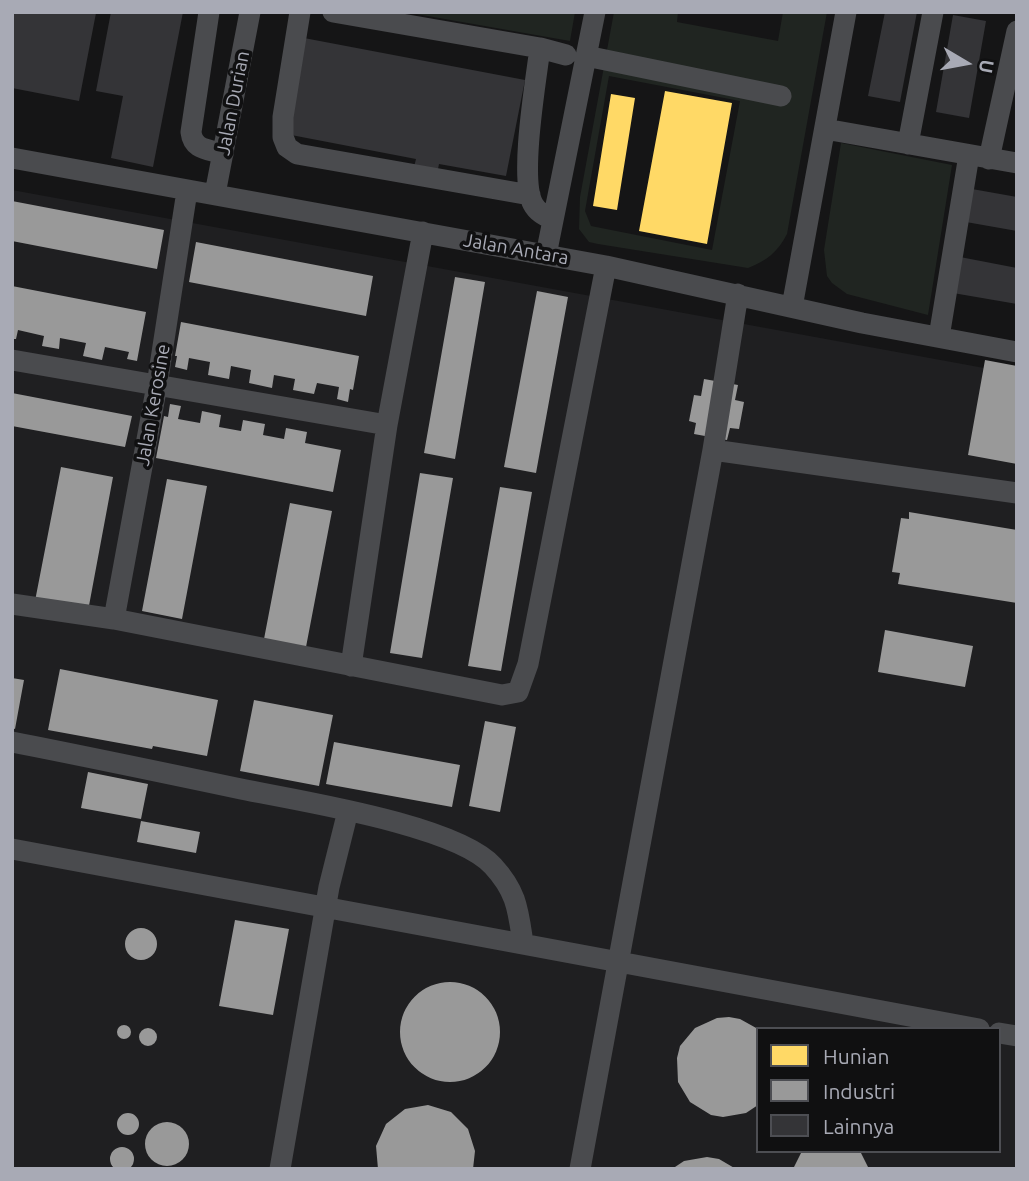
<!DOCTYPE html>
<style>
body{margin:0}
#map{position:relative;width:1029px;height:1181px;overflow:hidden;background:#151516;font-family:Ubuntu,sans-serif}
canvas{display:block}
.frame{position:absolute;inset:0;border:14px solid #a8aab5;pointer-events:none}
.legend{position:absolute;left:756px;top:1027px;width:245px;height:126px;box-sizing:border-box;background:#101011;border:2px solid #4d4e53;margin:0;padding:9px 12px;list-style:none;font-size:21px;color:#a8aab5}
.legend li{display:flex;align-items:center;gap:14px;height:35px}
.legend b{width:35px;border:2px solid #4d4e53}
.north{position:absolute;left:931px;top:28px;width:70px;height:70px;-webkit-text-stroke:5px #101011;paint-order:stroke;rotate:100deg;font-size:19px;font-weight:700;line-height:28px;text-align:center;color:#a8aab5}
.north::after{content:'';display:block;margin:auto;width:24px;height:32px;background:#a8aab5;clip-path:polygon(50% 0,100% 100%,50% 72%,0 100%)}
</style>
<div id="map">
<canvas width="1029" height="1181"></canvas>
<div class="frame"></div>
<ul class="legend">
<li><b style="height:19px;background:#ffd966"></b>Hunian</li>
<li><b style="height:19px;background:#999"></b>Industri</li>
<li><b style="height:19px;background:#343437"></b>Lainnya</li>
</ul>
<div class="north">U</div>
</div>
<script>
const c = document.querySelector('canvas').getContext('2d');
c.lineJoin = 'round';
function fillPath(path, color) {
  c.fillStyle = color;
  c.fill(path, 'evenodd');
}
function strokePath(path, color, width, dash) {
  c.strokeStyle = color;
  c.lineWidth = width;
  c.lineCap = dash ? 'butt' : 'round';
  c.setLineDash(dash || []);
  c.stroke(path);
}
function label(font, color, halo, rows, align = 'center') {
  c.font = font + ' Ubuntu,sans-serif';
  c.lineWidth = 7;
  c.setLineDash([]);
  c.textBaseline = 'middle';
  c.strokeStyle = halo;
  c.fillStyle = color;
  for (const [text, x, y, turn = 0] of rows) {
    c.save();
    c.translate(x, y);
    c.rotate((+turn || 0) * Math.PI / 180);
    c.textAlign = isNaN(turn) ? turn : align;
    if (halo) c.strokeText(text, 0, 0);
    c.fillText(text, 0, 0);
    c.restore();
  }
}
const built = new Path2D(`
 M 12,190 L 1017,374 L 1017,1169 L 12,1169 ZM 758,1029 L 999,1029 L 999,1151 L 758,1151 Z`);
const green = new Path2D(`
 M 405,12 L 575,12 L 570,41 Z
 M 614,12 L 678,12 L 677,22 L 778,41 L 783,12 L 827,12 L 787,234 C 778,252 766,261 748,268 L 598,244 L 589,242 L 579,229 L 580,197 ZM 609,76 L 740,101 L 712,250 L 591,226 L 585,211 Z
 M 841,143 L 952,165 L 928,315 L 847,294 L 832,283 L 827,276 L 824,250 Z`);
const homes = new Path2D(`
 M 665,91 L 732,103 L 707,244 L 639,231 Z
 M 611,94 L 635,98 L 617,210 L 593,206 Z`);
const industry = new Path2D(`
 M 12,201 L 164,230 L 157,269 L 12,241 Z
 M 196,242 L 373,276 L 366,316 L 189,282 Z
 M 455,277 L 485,282 L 455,459 L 424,453 Z
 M 12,286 L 146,312 L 137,361 L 127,359 L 129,352 L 105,347 L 102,360 L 83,356 L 86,343 L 60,338 L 59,349 L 42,346 L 44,336 L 18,330 L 16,339 L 12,339 Z
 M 537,291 L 568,297 L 536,473 L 504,467 Z
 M 181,322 L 359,356 L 353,390 L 350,389 L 348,402 L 337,399 L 339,387 L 317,383 L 314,394 L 293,390 L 295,379 L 274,375 L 272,388 L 249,383 L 251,370 L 231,366 L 229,379 L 208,375 L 210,362 L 189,358 L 187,370 L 175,367 L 177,356 L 175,356 Z
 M 985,360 L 1017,366 L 1017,464 L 968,455 Z
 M 704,379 L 738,385 L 735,400 L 744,402 L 739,429 L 730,428 L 727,440 L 694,434 L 696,423 L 689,421 L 694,395 L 701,396 Z
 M 12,393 L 132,416 L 125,447 L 12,426 Z
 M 170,404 L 181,406 L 178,419 L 200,423 L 202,411 L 221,415 L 219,427 L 241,431 L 243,420 L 265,424 L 263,435 L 284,439 L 286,428 L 307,432 L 305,443 L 341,450 L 333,492 L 156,458 L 164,416 L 168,417 Z
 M 61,467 L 113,477 L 88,611 L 35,601 Z
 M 420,473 L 453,478 L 422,658 L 390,653 Z
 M 167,479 L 207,486 L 182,619 L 142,611 Z
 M 500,487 L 532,492 L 501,671 L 468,666 Z
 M 290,503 L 332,511 L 306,647 L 264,639 Z
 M 909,512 L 1017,530 L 1017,603 L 898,584 L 900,573 L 892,572 L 901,518 L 909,519 Z
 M 885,630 L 973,646 L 965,687 L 878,672 Z
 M 60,669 L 218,700 L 207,756 L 153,746 L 152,749 L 48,730 Z
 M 12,678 L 24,680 L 15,729 L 12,728 Z
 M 254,700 L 333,715 L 319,786 L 240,771 Z
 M 485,721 L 516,727 L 500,812 L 469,806 Z
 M 334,742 L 460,765 L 452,807 L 326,784 Z
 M 88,772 L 148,784 L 141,819 L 81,808 Z
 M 141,821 L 200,832 L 196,853 L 137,842 Z
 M 235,920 L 289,929 L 273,1015 L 219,1006 Z
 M125 944a16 16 0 1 1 32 0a16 16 0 1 1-32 0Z
 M400 1032a50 50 0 1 1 100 0a50 50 0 1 1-100 0Z
 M 729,1017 L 740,1019 L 758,1029 L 758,1105 L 746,1113 L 723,1117 L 711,1115 L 690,1102 L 678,1082 L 677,1058 L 680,1046 L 695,1028 L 717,1018 Z
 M117 1032a7 7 0 1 1 14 0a7 7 0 1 1-14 0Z
 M139 1037a9 9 0 1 1 18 0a9 9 0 1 1-18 0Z
 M 428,1105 L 451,1112 L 468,1129 L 475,1151 L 473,1169 L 378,1169 L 376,1146 L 386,1124 L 405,1109 Z
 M117 1124a11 11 0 1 1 22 0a11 11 0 1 1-22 0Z
 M145 1144a22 22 0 1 1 44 0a22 22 0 1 1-44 0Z
 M110 1159a12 12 0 1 1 24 0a12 12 0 1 1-24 0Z
 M 802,1151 L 860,1151 L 869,1169 L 793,1169 Z
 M 707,1157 L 719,1159 L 736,1169 L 672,1169 L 684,1161 Z`);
const building = new Path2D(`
 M 12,12 L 96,13 L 79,101 L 12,88 Z
 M 111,12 L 183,12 L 153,167 L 111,158 L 123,96 L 96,91 Z
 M 885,12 L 917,12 L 900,102 L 868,96 Z
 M 953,15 L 986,21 L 969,118 L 936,112 Z
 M 304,38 L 525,80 L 506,176 L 439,164 L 436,179 L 412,175 L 416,159 L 286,134 Z
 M 972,189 L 1017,197 L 1017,231 L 966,222 Z
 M 960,257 L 1017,268 L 1017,304 L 953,293 Z`);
const minor = new Path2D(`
 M 209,12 L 191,132 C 193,150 208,149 223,154
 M 300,12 L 283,117 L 283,137 L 287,147 L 297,154 L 530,195
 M 333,12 L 540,48 L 566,55
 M 540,48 C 536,80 519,179 533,204 C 537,212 545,216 553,220
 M 586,56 L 781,96
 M 825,129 L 1017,163
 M 908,144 L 933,12
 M 12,158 L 606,266 L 862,323 L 1017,352
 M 989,159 L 1017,31
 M 215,194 L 250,12
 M 546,255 L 595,12
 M 792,307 L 846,12
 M 939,337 L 969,155
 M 12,360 L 387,425
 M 713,450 L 1017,493
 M 12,604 L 114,619 L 502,695 L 518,692 L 528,664 L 606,266
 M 114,619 L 157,385 L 187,191
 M 351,666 L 387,425 L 423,232
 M 12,742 C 89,757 165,773 241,789 C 299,801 456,825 493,866 C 517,892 518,910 523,943
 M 12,849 L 979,1029
 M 999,1033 L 1017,1036
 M 280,1169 L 329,887 L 348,811
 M 580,1169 L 713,450 L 738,294`);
const streetNames = [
 ["Jalan Durian",233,103,-79],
 ["Jalan Antara",516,249,10],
 ["Jalan Kerosine",153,405,-80]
];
fillPath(built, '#1f1f21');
fillPath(green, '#202521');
fillPath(homes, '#ffd966');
fillPath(industry, '#999');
fillPath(building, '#343437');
strokePath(minor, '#4a4b4e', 21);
label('19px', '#a8aab5', '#101011', streetNames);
</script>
